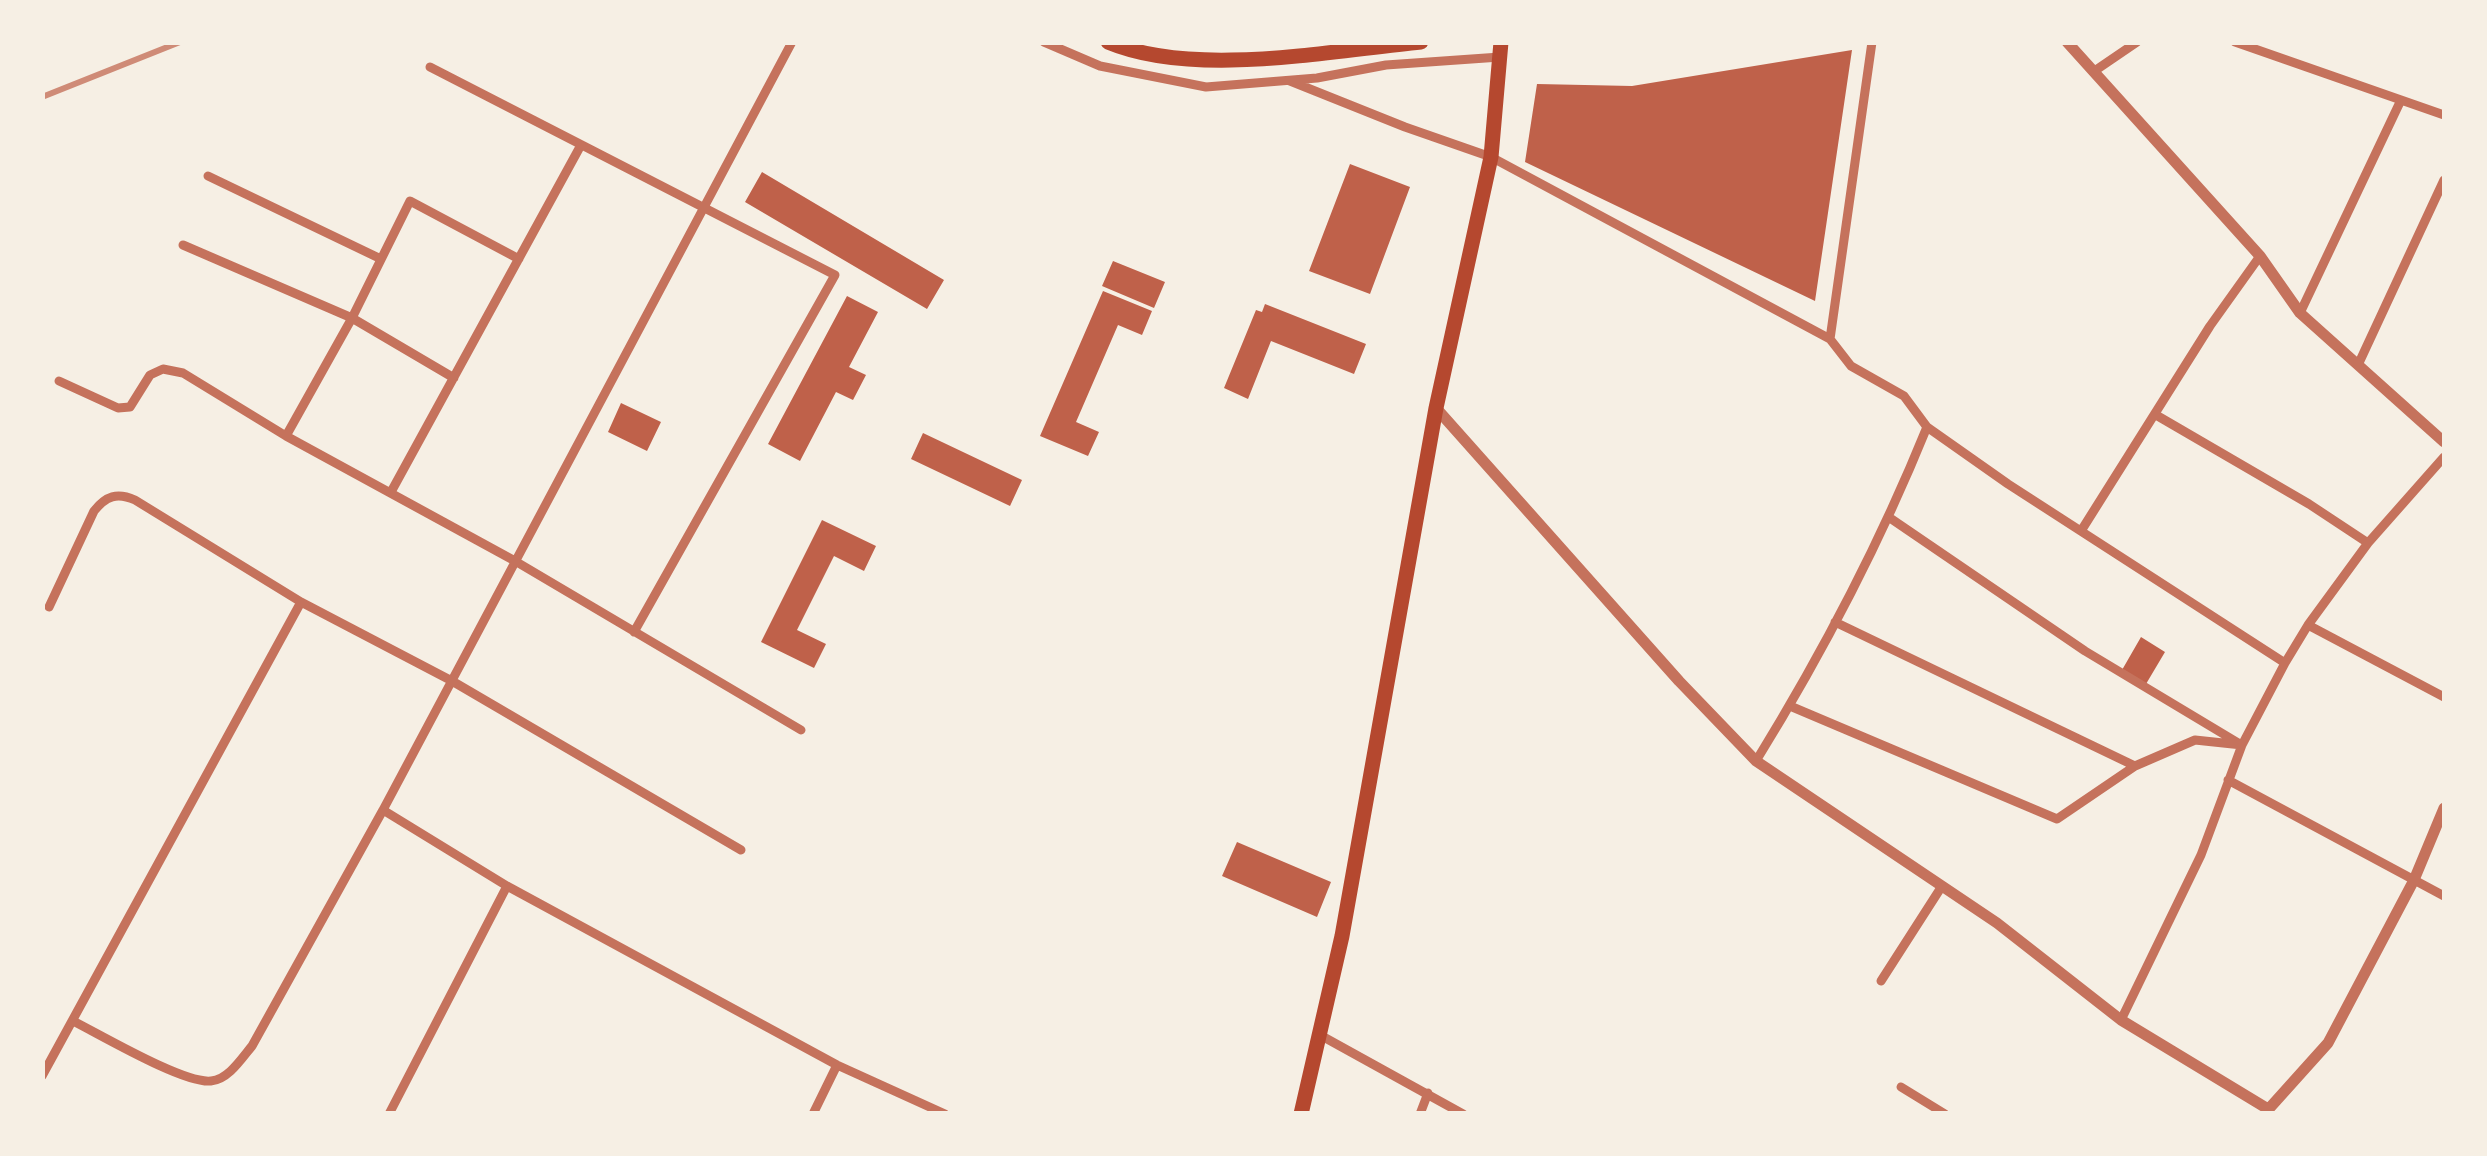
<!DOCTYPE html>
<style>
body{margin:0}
#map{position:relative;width:2487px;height:1156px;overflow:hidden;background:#f6efe4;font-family:Karla,sans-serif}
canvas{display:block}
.frame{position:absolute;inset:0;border:45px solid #f6efe4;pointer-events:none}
</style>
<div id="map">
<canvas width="2487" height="1156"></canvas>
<div class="frame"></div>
</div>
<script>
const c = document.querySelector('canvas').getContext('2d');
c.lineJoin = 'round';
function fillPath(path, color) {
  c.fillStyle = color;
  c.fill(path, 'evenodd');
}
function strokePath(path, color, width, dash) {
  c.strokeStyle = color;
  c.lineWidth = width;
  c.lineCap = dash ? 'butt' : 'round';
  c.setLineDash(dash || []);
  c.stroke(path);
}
const building = new Path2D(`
 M 1852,50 L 1815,301 L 1525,162 L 1537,84 L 1632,86 Z
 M 1350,164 L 1410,187 L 1370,294 L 1309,271 Z
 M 762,172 L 944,280 L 927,309 L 745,202 Z
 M 1113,261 L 1165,282 L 1154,308 L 1102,286 Z
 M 1103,291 L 1152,311 L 1142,335 L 1118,325 L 1076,422 L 1099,432 L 1088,456 L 1040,436 Z
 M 847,296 L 878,312 L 849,367 L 866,375 L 853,400 L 836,392 L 800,461 L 768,444 Z
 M 1265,304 L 1366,344 L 1354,374 L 1271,341 L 1248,399 L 1224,388 L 1256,310 L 1262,312 Z
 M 621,403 L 661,422 L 647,451 L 608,432 Z
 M 923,433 L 1022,480 L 1010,506 L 911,459 Z
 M 822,520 L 876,546 L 864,571 L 834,556 L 797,630 L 826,644 L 814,668 L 761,642 Z
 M 2141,637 L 2165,652 L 2146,684 L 2122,670 Z
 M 1237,842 L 1331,882 L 1317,917 L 1222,876 Z`);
const minor = new Path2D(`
 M 792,42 L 383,810 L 507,886 L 837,1065 L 945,1114
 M 1044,42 L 1100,66 L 1206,87 L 1317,78 L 1386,65 L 1500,57
 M 2235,42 L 2444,115
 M 430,67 L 835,275 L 634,632
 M 2093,72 L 2137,42
 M 1290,81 L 1405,127 L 1491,157 L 1830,339
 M 208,176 L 381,259
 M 183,245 L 352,318 L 454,378
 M 2300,313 L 2401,100
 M 2358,365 L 2444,180
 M 59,381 L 118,408 L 130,407 L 150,375 L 163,369 L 183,373 L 286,436 L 515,561 L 801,730
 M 2156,415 L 2309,504 L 2368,543
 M 1927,427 L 2008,484 L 2285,663
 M 286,436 L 352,318 L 410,201 L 519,259
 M 391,492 L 581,145
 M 1890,518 L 2085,651 L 2240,744
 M 2081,531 L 2210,326 L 2260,256
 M 49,607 L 94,511 C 106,496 117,492 135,500 L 301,602
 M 1835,622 L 2135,766
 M 2308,625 L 2444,697
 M 1790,706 L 2057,819 L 2135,766 L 2195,740 L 2242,745
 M 1756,761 C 1822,654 1880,543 1927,427 L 1904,396 L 1851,366 L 1830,339 L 1872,42
 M 2228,780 L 2444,896
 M 1881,981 L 1942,886
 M 2121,1020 L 2201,855 L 2242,745 L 2285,663 L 2308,625 L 2368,543 L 2444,457
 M 73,1021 C 101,1035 184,1084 211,1081 C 228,1080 242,1058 252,1046 L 383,810
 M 1320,1035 L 1463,1114
 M 42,1076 L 301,602 L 452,681 L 741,850
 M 1901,1087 L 1945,1114
 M 389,1114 L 507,886
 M 813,1114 L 837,1065
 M 1420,1114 L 1428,1093`);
const tertiary = new Path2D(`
 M 2067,42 L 2260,256 L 2300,313 L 2444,442
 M 1436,408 L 1679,681 L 1756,761 L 1997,923 L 2121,1020 L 2268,1109
 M 2266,1112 L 2328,1043 L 2414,880 L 2444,808`);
const primary = new Path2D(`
 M 1108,42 C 1194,78 1328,51 1421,42
 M 1301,1114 L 1342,936 L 1436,408 L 1491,157 L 1501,42`);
const rail = new Path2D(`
 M 42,97 L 180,42`);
fillPath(building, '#bf614a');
strokePath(minor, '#c5725c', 9);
strokePath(tertiary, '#c5725c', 11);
strokePath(primary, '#b5482f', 15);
strokePath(rail, '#cf8b77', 6);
</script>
